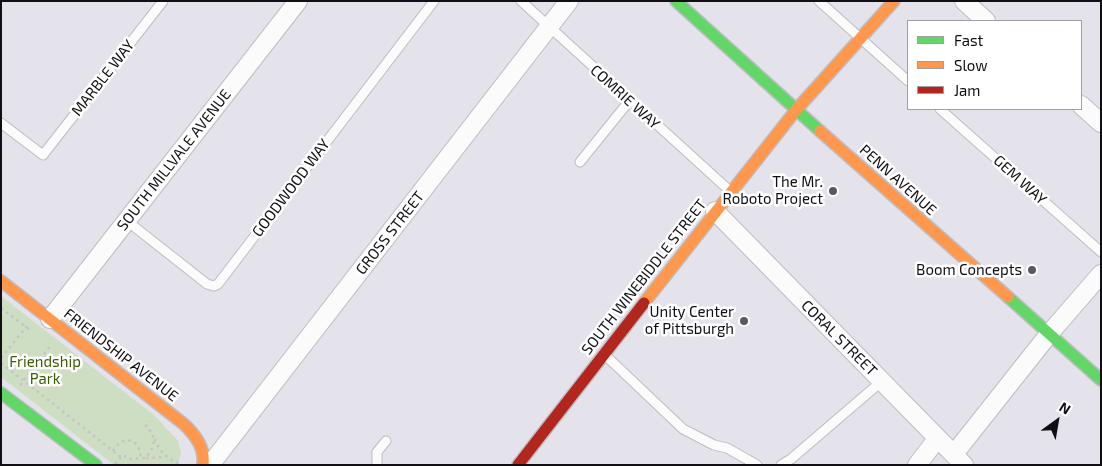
<!DOCTYPE html>
<style>
body{margin:0}
#map{position:relative;width:1102px;height:466px;overflow:hidden;background:#e4e2ea;font-family:"Exo 2",sans-serif}
canvas{display:block}
.frame{position:absolute;inset:0;border:2px solid #110f14;pointer-events:none}
.legend{position:absolute;left:907px;top:20px;width:175px;height:90px;box-sizing:border-box;background:#fff;border:1px solid #a09fa1;margin:0;padding:6px 9px;list-style:none;font-size:15px;color:#110f14}
.legend li{display:flex;align-items:center;gap:10px;height:25px}
.legend b{width:25px;border:1px solid #a09fa1}
.north{position:absolute;left:1032px;top:396px;width:50px;height:50px;-webkit-text-stroke:4px #fff;paint-order:stroke;rotate:32deg;font-size:14px;font-weight:700;line-height:20px;text-align:center;color:#110f14}
.north::after{content:'';display:block;margin:auto;width:18px;height:22px;background:#110f14;clip-path:polygon(50% 0,100% 100%,50% 72%,0 100%)}
</style>
<div id="map">
<canvas width="1102" height="466"></canvas>
<div class="frame"></div>
<ul class="legend">
<li><b style="height:6px;background:#63d668"></b>Fast</li>
<li><b style="height:6px;background:#ff974d"></b>Slow</li>
<li><b style="height:6px;background:#b3261e"></b>Jam</li>
</ul>
<div class="north">N</div>
</div>
<script>
const c = document.querySelector('canvas').getContext('2d');
c.lineJoin = 'round';
function fillPath(path, color) {
  c.fillStyle = color;
  c.fill(path, 'evenodd');
}
function strokePath(path, color, width, dash) {
  c.strokeStyle = color;
  c.lineWidth = width;
  c.lineCap = dash ? 'butt' : 'round';
  c.setLineDash(dash || []);
  c.stroke(path);
}
function label(font, color, halo, rows, align = 'center') {
  c.font = font + ' "Exo 2",sans-serif';
  c.lineWidth = 5;
  c.setLineDash([]);
  c.textBaseline = 'middle';
  c.strokeStyle = halo;
  c.fillStyle = color;
  for (const [text, x, y, turn = 0] of rows) {
    c.save();
    c.translate(x, y);
    c.rotate((+turn || 0) * Math.PI / 180);
    c.textAlign = isNaN(turn) ? turn : align;
    if (halo) c.strokeText(text, 0, 0);
    c.fillText(text, 0, 0);
    c.restore();
  }
}
const green = new Path2D(`
 M 1,296 L 155,416 L 178,441 L 181,453 L 178,465 L 114,465 L 1,377 Z`);
const path = new Path2D(`
 M 1,308 L 30,330
 M 1,358 L 27,326
 M 1,363 L 121,457
 M 20,385 L 52,344
 M 155,439 C 160,454 169,459 182,465
 M 113,451 C 115,448 118,444 121,442 C 134,436 142,448 140,459
 M 146,458 L 166,457
 M 115,464 L 123,455 L 130,459 L 146,458 C 155,446 157,437 146,426 L 150,421`);
const lane = new Path2D(`
 M 521,1 L 730,191
 M 819,1 L 908,81
 M 940,109 L 1101,252
 M 1,123 L 43,155 L 163,1
 M 580,162 L 630,100
 M 127,221 L 207,284 L 214,286 L 218,284 L 434,1
 M 604,354 L 683,429 L 714,445 L 727,448 L 757,465
 M 377,465 L 377,452 L 386,441
 M 781,465 L 791,459 L 882,381`);
const street = new Path2D(`
 M 964,1 L 986,21
 M 1081,105 L 1101,123
 M 715,211 L 964,465
 M 50,319 L 298,1
 M 954,454 L 1049,334 L 1101,274
 M 210,465 L 569,1
 M 917,465 L 937,439`);
const fast = new Path2D(`
 M 676,1 L 820,131
 M 1008,297 L 1101,380
 M 1,393 L 96,465`);
const slow = new Path2D(`
 M 820,131 L 1008,297
 M 1,281 L 185,425 C 196,436 205,448 203,465
 M 644,303 L 796,110 L 894,1`);
const jam = new Path2D(`
 M 518,465 L 644,303`);
const markers = [
 [833,191,5,"#5b595f"],
 [1032,270,5,"#5b595f"],
 [744,321,5,"#5b595f"]
];
const streetNames = [
 ["MARBLE WAY",103,78,-52],
 ["COMRIE WAY",625,97,42],
 ["SOUTH MILLVALE AVENUE",174,160,-52],
 ["PENN AVENUE",898,180,42],
 ["GEM WAY",1020,180,42],
 ["GOODWOOD WAY",291,188,-53],
 ["GROSS STREET",390,233,-52],
 ["SOUTH WINEBIDDLE STREET",644,277,-52],
 ["CORAL STREET",839,338,45],
 ["FRIENDSHIP AVENUE",121,355,38]
];
const poiNames = [
 ["The Mr.",823,182],
 ["Roboto Project",823,199],
 ["Boom Concepts",1022,270],
 ["Unity Center",734,312],
 ["of Pittsburgh",734,329]
];
const parkNames = [
 ["Friendship",45,362],
 ["Park",45,379]
];
fillPath(green, '#cedec2');
strokePath(lane, '#bebdc2', 11);
strokePath(street, '#bebdc2', 20);
strokePath(fast, '#bebdc2', 14);
strokePath(slow, '#bebdc2', 14);
strokePath(jam, '#bebdc2', 14);
strokePath(path, '#c5c3c7', 2.5, [2.5, 4]);
strokePath(lane, '#fbfbfc', 9);
strokePath(street, '#fbfbfc', 18);
strokePath(fast, '#63d668', 11);
strokePath(slow, '#ff974d', 11);
strokePath(jam, '#b3261e', 11);
for (const [x, y, r, color] of markers) {
  const dot = new Path2D();
  dot.arc(x, y, r, 0, 2 * Math.PI);
  c.fillStyle = color;
  c.fill(dot);
  strokePath(dot, '#fff', 2);
}
label('15px', '#110f14', '#fff', streetNames);
label('15px', '#110f14', '#fff', poiNames, 'right');
label('15px', '#3a5e02', '#fff', parkNames);
</script>
